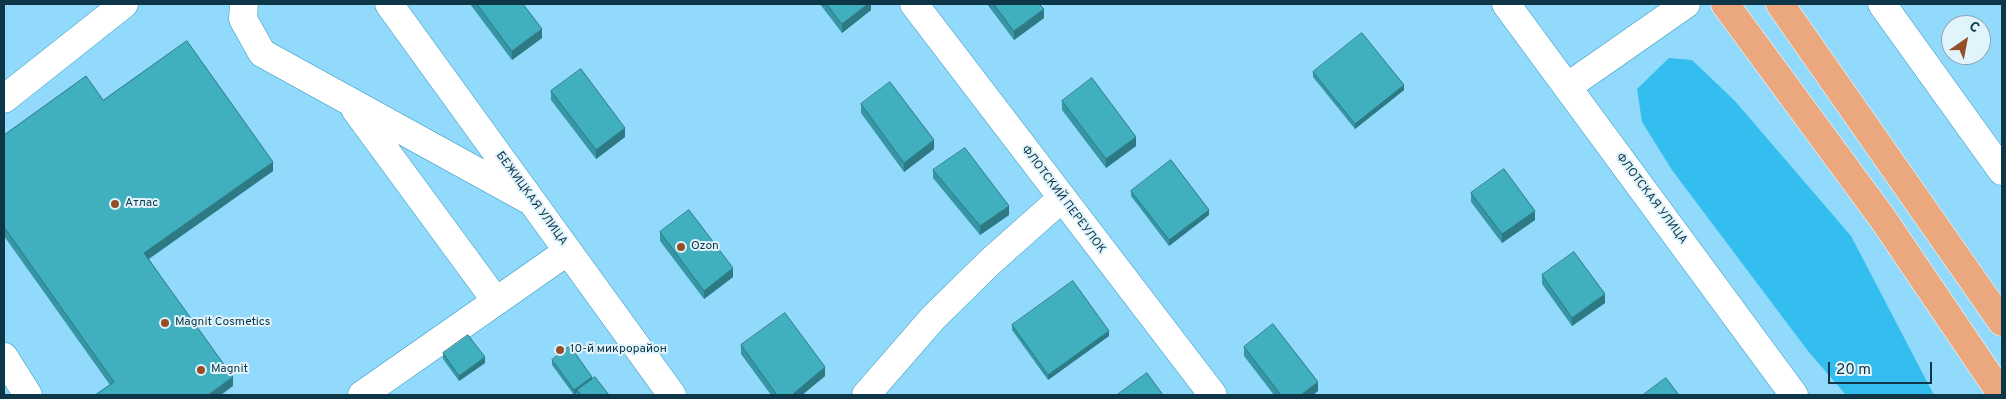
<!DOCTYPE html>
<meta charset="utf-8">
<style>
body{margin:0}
#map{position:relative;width:2006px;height:399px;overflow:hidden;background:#91dafb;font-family:Overpass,sans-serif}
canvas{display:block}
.frame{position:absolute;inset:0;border:5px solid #0d3748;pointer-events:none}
.north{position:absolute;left:1941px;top:15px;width:50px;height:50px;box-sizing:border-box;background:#e1f3fb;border:1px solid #8ca8b3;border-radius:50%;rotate:33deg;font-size:14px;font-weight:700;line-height:20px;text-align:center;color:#0d3748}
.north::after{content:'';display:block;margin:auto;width:18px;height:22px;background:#954f27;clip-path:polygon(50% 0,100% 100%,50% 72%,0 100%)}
.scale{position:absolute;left:1828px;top:362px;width:104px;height:22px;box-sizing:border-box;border:2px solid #0d3748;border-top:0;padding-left:6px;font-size:15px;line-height:18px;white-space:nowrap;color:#0d3748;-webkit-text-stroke:4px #e1f3fb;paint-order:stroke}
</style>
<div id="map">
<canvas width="2006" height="399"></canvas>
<div class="frame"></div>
<div class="north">С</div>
<div class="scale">20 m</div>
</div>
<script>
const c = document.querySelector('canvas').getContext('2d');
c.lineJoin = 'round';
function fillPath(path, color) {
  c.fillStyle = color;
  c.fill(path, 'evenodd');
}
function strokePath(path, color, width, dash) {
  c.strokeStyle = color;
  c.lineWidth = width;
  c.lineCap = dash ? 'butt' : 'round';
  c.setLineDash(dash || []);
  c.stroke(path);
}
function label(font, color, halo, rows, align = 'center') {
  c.font = font + ' Overpass,sans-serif';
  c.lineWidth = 4;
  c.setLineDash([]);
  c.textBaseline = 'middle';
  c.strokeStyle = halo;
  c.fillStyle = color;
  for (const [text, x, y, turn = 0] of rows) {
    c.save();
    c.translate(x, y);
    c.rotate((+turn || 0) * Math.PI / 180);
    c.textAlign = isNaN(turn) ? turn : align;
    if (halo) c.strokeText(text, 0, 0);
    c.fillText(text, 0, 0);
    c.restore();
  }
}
const green = new Path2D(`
 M 1669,58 L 1692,60 L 1735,101 L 1851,236 L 1934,395 L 1846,395 L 1808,351 L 1672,170 L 1642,122 L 1637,89 Z`);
const minor = new Path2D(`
 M 244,4 L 243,19 L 262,53 L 527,199
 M 389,4 L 672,395
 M 914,4 L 1213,395
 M 1506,4 L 1794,395
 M 1882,4 L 2002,171
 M 1567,87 L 1686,4
 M 4,99 L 124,4
 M 355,109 L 496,301
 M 4,357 L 28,395
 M 362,395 L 568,251
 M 866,395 L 933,318 L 990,262 L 1062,198`);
const major = new Path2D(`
 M 1725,4 L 1883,219 L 2002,395
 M 1780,4 L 2002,322`);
const wall = new Path2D(`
 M 470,4 L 523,4 L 542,38 L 512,60 Z
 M 820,4 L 871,4 L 871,10 L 842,33 Z
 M 987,4 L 1039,4 L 1044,18 L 1014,40 Z
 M 1313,72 L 1404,90 L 1355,129 L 1313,77 Z
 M 551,91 L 625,137 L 596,159 L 551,100 Z
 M 103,100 L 273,171 L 149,259 L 233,386 L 110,385 L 4,236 L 4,135 Z
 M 1062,101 L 1136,146 L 1106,168 L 1062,110 Z
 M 861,104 L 934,149 L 904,172 L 861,113 Z
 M 933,170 L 1009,215 L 980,235 L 933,178 Z
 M 1131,191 L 1209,215 L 1169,246 L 1131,196 Z
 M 1471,193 L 1535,220 L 1502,243 L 1471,202 Z
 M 660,232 L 733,277 L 704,299 L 660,241 Z
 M 1542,275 L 1605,303 L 1572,326 L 1542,284 Z
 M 1012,325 L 1109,336 L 1048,380 L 1012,330 Z
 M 741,345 L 825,376 L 802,395 L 771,395 L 741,354 Z
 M 1244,347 L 1318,391 L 1313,395 L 1274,395 L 1244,356 Z
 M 443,353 L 485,363 L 459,381 L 443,359 Z
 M 552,360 L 592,379 L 609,395 L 578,395 L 577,393 L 574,395 L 552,365 Z`);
const shadedWall = new Path2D(`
 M 868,4 L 871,4 L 871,10 L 842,33 L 842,24 Z
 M 1044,9 L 1044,18 L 1014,40 L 1014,31 Z
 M 542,29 L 542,38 L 512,60 L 512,51 Z
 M 1404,85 L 1404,90 L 1355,129 L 1355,124 Z
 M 625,128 L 625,137 L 596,159 L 596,150 Z
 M 1136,137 L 1136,146 L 1106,168 L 1106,159 Z
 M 934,140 L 934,149 L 904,172 L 904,163 Z
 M 273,162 L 273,171 L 144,262 L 144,253 Z
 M 1009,206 L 1009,215 L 980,235 L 980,226 Z
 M 1209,210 L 1209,215 L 1169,246 L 1169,240 Z
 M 1535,211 L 1535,220 L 1502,243 L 1502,234 Z
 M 733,268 L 733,277 L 704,299 L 704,291 Z
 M 1605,294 L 1605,303 L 1572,326 L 1572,318 Z
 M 1109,331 L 1109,336 L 1048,380 L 1048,375 Z
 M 485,357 L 485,363 L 459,381 L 459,376 Z
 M 825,367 L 825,376 L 802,395 L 792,395 Z
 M 233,377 L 233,386 L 221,395 L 208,395 Z
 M 592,377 L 592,382 L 577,390 L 577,393 L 574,395 L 574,390 Z
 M 1318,382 L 1318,391 L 1313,395 L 1301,395 Z`);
const building = new Path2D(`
 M 477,4 L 523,4 L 542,29 L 512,51 Z
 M 827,4 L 868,4 L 842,24 Z
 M 994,4 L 1039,4 L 1044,9 L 1014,31 Z
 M 1362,33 L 1404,85 L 1355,124 L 1313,72 Z
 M 187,41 L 273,162 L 144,253 L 233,377 L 208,395 L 95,395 L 114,382 L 4,227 L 4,135 L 86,76 L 103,100 Z
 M 581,69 L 625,128 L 596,150 L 551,91 Z
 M 1092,78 L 1136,137 L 1106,159 L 1062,101 Z
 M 890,82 L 934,140 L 904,163 L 861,104 Z
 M 965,148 L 1009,206 L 980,226 L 933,170 Z
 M 1171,160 L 1209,210 L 1169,240 L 1131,191 Z
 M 1504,169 L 1535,211 L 1502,234 L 1471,193 Z
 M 689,210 L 733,268 L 704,291 L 660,232 Z
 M 1574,252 L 1605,294 L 1572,318 L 1542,275 Z
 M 1073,281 L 1109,331 L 1048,375 L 1012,325 Z
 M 785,313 L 825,367 L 792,395 L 777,395 L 741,345 Z
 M 1273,324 L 1318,382 L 1301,395 L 1281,395 L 1244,347 Z
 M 468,335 L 485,357 L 459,376 L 443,353 Z
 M 570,346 L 592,377 L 574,390 L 552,360 Z
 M 1147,373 L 1163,395 L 1117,395 Z
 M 595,377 L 609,395 L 581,395 L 577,390 Z
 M 1666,378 L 1679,395 L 1643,395 Z`);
const markers = [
 [115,204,5,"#954f27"],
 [681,247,5,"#954f27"],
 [165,323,5,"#954f27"],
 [560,350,5,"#954f27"],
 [201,370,5,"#954f27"]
];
const streetNames = [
 ["БЕЖИЦКАЯ УЛИЦА",531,199,54],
 ["ФЛОТСКАЯ УЛИЦА",1651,199,53],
 ["ФЛОТСКИЙ ПЕРЕУЛОК",1063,200,53]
];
const poiNames = [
 ["Атлас",125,204],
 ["Ozon",691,247],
 ["Magnit Cosmetics",175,323],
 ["10-й микрорайон",570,350],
 ["Magnit",211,370]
];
fillPath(green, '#34bef0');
strokePath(minor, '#3096bd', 29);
strokePath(major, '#fff', 29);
strokePath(minor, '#fff', 28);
strokePath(major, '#eba77d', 28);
fillPath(wall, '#3796a3');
fillPath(shadedWall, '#2d7a85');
fillPath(building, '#40afbe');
strokePath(building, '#2d7a85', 1);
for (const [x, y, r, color] of markers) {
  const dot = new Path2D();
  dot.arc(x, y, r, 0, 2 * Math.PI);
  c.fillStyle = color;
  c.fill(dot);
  strokePath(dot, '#e1f3fb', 2);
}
label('12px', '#0d3748', '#e1f3fb', streetNames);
label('12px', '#0d3748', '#e1f3fb', poiNames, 'left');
</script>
